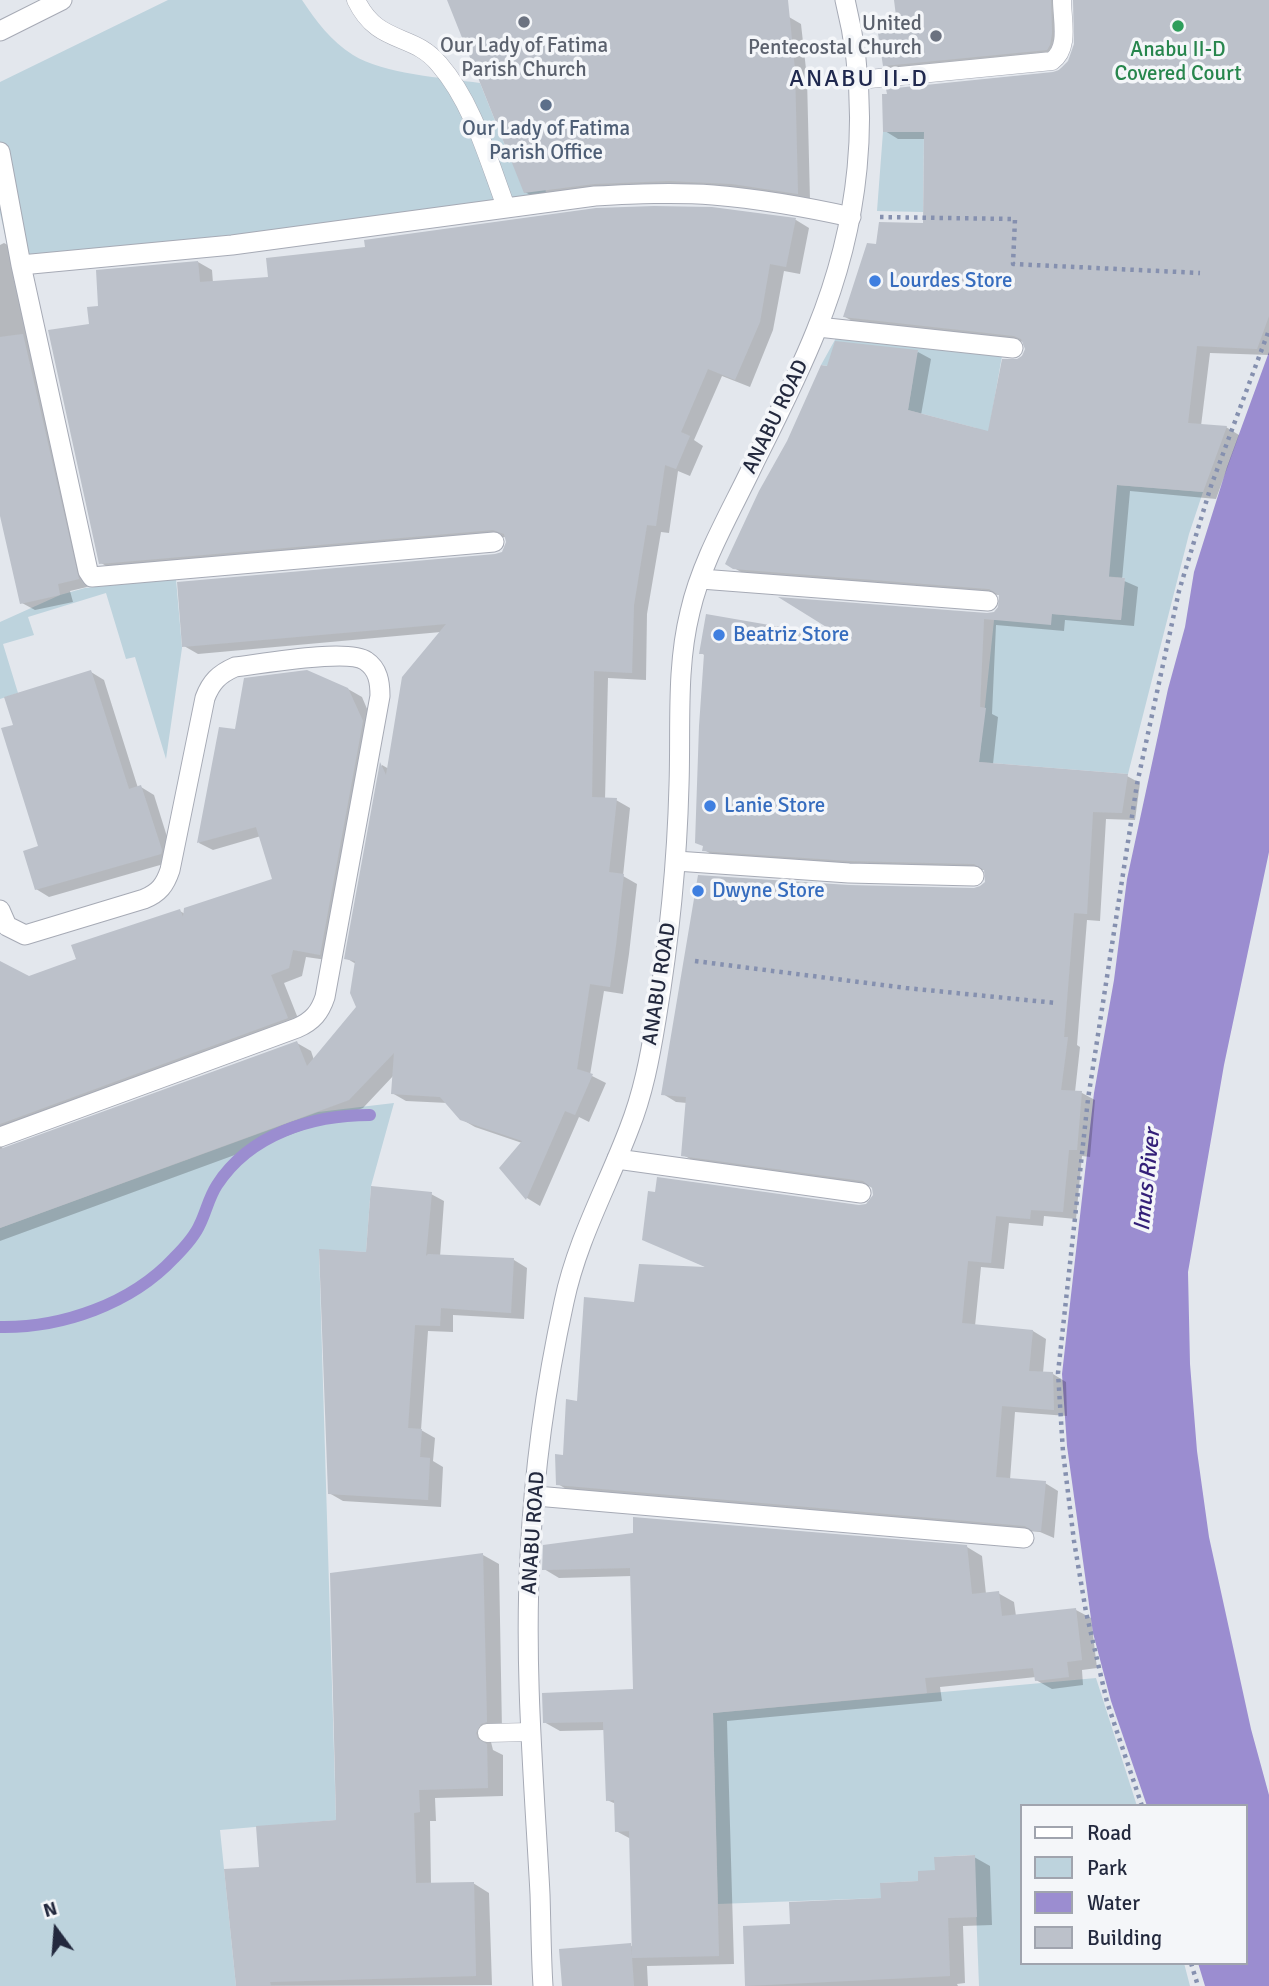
<!DOCTYPE html>
<style>
body{margin:0}
#map{position:relative;width:1269px;height:1986px;overflow:hidden;background:#e3e7ed;font-family:Signika,sans-serif}
canvas{display:block}
.legend{position:absolute;left:1020px;top:1804px;width:228px;height:161px;box-sizing:border-box;background:#f4f6f9;border:2px solid #a0a4ae;margin:0;padding:9px 12px;list-style:none;font-size:21px;color:#23293e}
.legend li{display:flex;align-items:center;gap:14px;height:35px}
.legend b{width:35px;border:2px solid #a0a4ae}
.north{position:absolute;left:21px;top:1895px;width:70px;height:70px;-webkit-text-stroke:5px #f4f6f9;paint-order:stroke;rotate:344deg;font-size:19px;font-weight:700;line-height:28px;text-align:center;color:#23293e}
.north::after{content:'';display:block;margin:auto;width:24px;height:32px;background:#23293e;clip-path:polygon(50% 0,100% 100%,50% 72%,0 100%)}
</style>
<div id="map">
<canvas width="1269" height="1986"></canvas>
<ul class="legend">
<li><b style="height:9px;background:#fff"></b>Road</li>
<li><b style="height:19px;background:#bdd3dd"></b>Park</li>
<li><b style="height:19px;background:#9b8dd0"></b>Water</li>
<li><b style="height:19px;background:#bcc1ca"></b>Building</li>
</ul>
<div class="north">N</div>
</div>
<script>
const c = document.querySelector('canvas').getContext('2d');
c.lineJoin = 'round';
function fillPath(path, color) {
  c.fillStyle = color;
  c.fill(path, 'evenodd');
}
function strokePath(path, color, width, dash) {
  c.strokeStyle = color;
  c.lineWidth = width;
  c.lineCap = dash ? 'butt' : 'round';
  c.setLineDash(dash || []);
  c.stroke(path);
}
function label(font, color, halo, rows, align = 'center') {
  c.font = font + ' Signika,sans-serif';
  c.lineWidth = 7;
  c.setLineDash([]);
  c.textBaseline = 'middle';
  c.strokeStyle = halo;
  c.fillStyle = color;
  for (const [text, x, y, turn = 0] of rows) {
    c.save();
    c.translate(x, y);
    c.rotate((+turn || 0) * Math.PI / 180);
    c.textAlign = isNaN(turn) ? turn : align;
    if (halo) c.strokeText(text, 0, 0);
    c.fillText(text, 0, 0);
    c.restore();
  }
}
const green = new Path2D(`
 M 168,0 L 302,0 C 316,21 331,41 353,55 C 384,74 444,78 480,83 L 512,163 L 542,151 L 546,194 L 341,224 L 10,257 L 0,213 L 0,82 Z
 M 883,132 L 924,132 L 923,212 L 877,211 Z
 M 836,338 L 1002,356 L 987,441 L 976,428 L 908,410 L 913,379 L 821,365 Z
 M 1117,485 L 1203,492 L 1189,534 L 1128,774 L 979,762 L 994,620 L 1052,614 L 1121,620 L 1125,578 L 1072,573 Z
 M 176,579 L 182,648 L 166,759 L 135,657 L 126,659 L 106,593 L 28,617 L 34,635 L 3,644 L 18,693 L 0,699 L 0,622 L 60,595 L 85,588 Z
 M 394,1103 L 371,1186 L 366,1252 L 319,1250 L 336,1820 L 220,1830 L 236,1986 L 0,1986 L 0,1228 L 318,1112 Z
 M 1096,1678 L 1137,1806 L 1022,1806 L 1022,1963 L 1184,1963 L 1190,1986 L 979,1986 L 974,1855 L 935,1857 L 935,1870 L 918,1881 L 881,1883 L 881,1898 L 718,1904 L 713,1713 Z`);
const water = new Path2D(`
 M 1269,352 L 1269,852 L 1224,1065 L 1188,1272 L 1190,1364 L 1197,1451 L 1209,1537 L 1251,1729 L 1269,1795 L 1269,1986 L 1205,1986 L 1198,1963 L 1246,1963 L 1246,1806 L 1147,1806 L 1111,1701 L 1093,1633 L 1067,1446 L 1062,1374 L 1094,1093 L 1114,980 L 1127,879 L 1168,689 L 1185,627 L 1194,572 L 1227,467 Z`);
const shadow = new Path2D(`
 M 449,0 L 732,0 L 789,17 L 801,24 L 807,78 L 810,200 L 537,199 L 525,192 Z
 M 895,0 L 1068,0 L 1063,52 L 898,73 L 885,65 L 899,25 Z
 M 1075,0 L 1269,0 L 1269,355 L 1210,353 L 1201,426 L 1226,427 L 1239,435 L 1216,499 L 1130,491 L 1122,580 L 1138,587 L 1134,626 L 1065,620 L 1064,631 L 996,625 L 992,714 L 998,717 L 993,764 L 1127,776 L 1140,783 L 1135,820 L 1106,819 L 1100,921 L 1087,920 L 1077,1045 L 1080,1047 L 1075,1092 L 1082,1093 L 1095,1100 L 1090,1157 L 1082,1156 L 1076,1219 L 1044,1216 L 1043,1226 L 1009,1223 L 1004,1269 L 981,1267 L 975,1326 L 1033,1331 L 1046,1339 L 1043,1373 L 1053,1374 L 1066,1382 L 1067,1416 L 1015,1412 L 1010,1480 L 1045,1483 L 1058,1491 L 1054,1538 L 1040,1532 L 571,1492 L 558,1484 L 578,1403 L 636,1304 L 708,1268 L 644,1239 L 867,1206 L 875,1196 L 874,1187 L 696,1162 L 683,1155 L 687,1103 L 676,1102 L 663,1094 L 849,887 L 974,890 L 982,888 L 988,877 L 986,870 L 864,867 L 717,857 L 704,850 L 706,656 L 701,653 L 852,641 L 995,613 L 1002,603 L 1000,595 L 748,576 L 727,564 L 918,352 L 931,359 L 921,415 L 990,433 L 1018,361 L 1027,350 L 1026,342 L 858,324 L 845,317 L 878,246 L 925,224 L 926,139 L 898,139 L 885,131 L 1054,74 L 1069,62 L 1076,43 Z
 M 698,208 L 796,220 L 809,228 L 800,274 L 784,271 L 773,330 L 750,387 L 722,376 L 694,440 L 703,446 L 690,476 L 678,471 L 669,533 L 661,532 L 647,614 L 646,680 L 608,678 L 605,800 L 616,800 L 630,808 L 623,876 L 637,884 L 629,954 L 623,994 L 604,991 L 590,1075 L 606,1083 L 589,1122 L 579,1117 L 540,1206 L 527,1198 L 502,1168 L 522,1143 L 475,1127 L 461,1119 L 448,1103 L 406,1101 L 392,1093 L 394,1075 L 363,1108 L 0,1241 L 0,963 L 29,977 L 78,960 L 180,911 L 185,914 L 275,881 L 261,836 L 213,850 L 199,843 L 221,729 L 236,731 L 348,689 L 362,697 L 376,730 L 334,961 L 306,957 L 302,976 L 284,983 L 301,1026 L 4,1138 L 2,1150 L 297,1043 L 311,1051 L 314,1060 L 358,1007 L 356,964 L 346,958 L 382,765 L 389,769 L 441,632 L 198,654 L 184,646 L 495,556 L 503,553 L 507,547 L 506,537 L 115,571 L 101,563 L 91,326 L 100,308 L 198,262 L 212,270 L 213,283 L 270,278 Z
 M 4,243 L 17,250 L 91,586 L 70,591 L 73,602 L 35,610 L 22,603 L 0,509 L 0,245 Z
 M 91,672 L 104,680 L 138,788 L 141,787 L 154,795 L 174,859 L 174,861 L 49,897 L 36,889 L 40,847 L 15,726 Z
 M 431,1194 L 444,1201 L 440,1257 L 514,1260 L 527,1268 L 524,1319 L 453,1315 L 453,1332 L 428,1331 L 421,1430 L 435,1438 L 433,1461 L 443,1467 L 441,1507 L 343,1501 L 329,1493 L 367,1254 Z
 M 967,1547 L 982,1556 L 986,1594 L 998,1593 L 1014,1602 L 1016,1616 L 1076,1610 L 1091,1618 L 1097,1668 L 1082,1670 L 1083,1685 L 1052,1689 L 1036,1680 L 1036,1677 L 940,1687 L 942,1701 L 727,1721 L 734,1964 L 647,1966 L 648,1986 L 563,1986 L 630,1945 L 633,1947 L 631,1839 L 616,1831 L 616,1804 L 607,1800 L 605,1730 L 560,1731 L 544,1722 L 635,1690 L 632,1576 L 559,1578 L 544,1569 Z
 M 483,1555 L 499,1564 L 502,1730 L 497,1732 L 491,1742 L 493,1750 L 503,1755 L 503,1796 L 435,1798 L 436,1821 L 430,1821 L 431,1884 L 473,1883 L 489,1893 L 492,1985 L 238,1986 L 261,1868 L 338,1822 Z
 M 974,1857 L 990,1866 L 992,1925 L 963,1926 L 965,1983 L 957,1984 L 958,1986 L 747,1986 L 745,1928 L 792,1925 L 883,1900 L 920,1883 L 936,1872 Z`);
const stream = new Path2D(`
 M 0,1327 C 62,1328 131,1304 174,1258 C 183,1249 195,1236 200,1224 C 206,1212 209,1197 217,1185 C 250,1134 312,1115 370,1115`);
const building = new Path2D(`
 M 447,0 L 788,0 L 795,70 L 798,194 L 732,184 L 669,181 L 594,184 L 524,193 Z
 M 894,0 L 1051,0 L 1052,33 L 1050,45 L 1047,50 L 883,66 L 877,27 L 897,24 Z
 M 1073,0 L 1269,0 L 1269,316 L 1257,349 L 1197,346 L 1188,423 L 1227,426 L 1203,492 L 1117,485 L 1109,577 L 1125,578 L 1121,620 L 1052,614 L 1051,625 L 984,619 L 980,707 L 986,708 L 979,762 L 1128,774 L 1122,813 L 1093,812 L 1087,914 L 1074,913 L 1064,1037 L 1068,1037 L 1061,1090 L 1082,1091 L 1077,1150 L 1069,1150 L 1063,1212 L 1031,1210 L 1030,1219 L 996,1216 L 991,1263 L 968,1261 L 962,1323 L 1033,1330 L 1029,1371 L 1053,1372 L 1054,1410 L 1002,1406 L 996,1477 L 1046,1481 L 1041,1531 L 1033,1531 L 1025,1526 L 556,1485 L 555,1454 L 563,1455 L 566,1399 L 577,1401 L 584,1297 L 634,1302 L 639,1264 L 705,1267 L 642,1240 L 648,1191 L 655,1192 L 657,1177 L 859,1205 L 866,1204 L 873,1195 L 872,1188 L 863,1181 L 681,1156 L 686,1097 L 661,1095 L 698,875 L 849,885 L 974,888 L 980,886 L 985,882 L 984,870 L 974,864 L 850,861 L 702,851 L 703,846 L 695,843 L 699,726 L 704,654 L 699,654 L 706,614 L 844,638 L 778,597 L 987,613 L 994,612 L 998,607 L 999,595 L 989,589 L 733,569 L 725,564 L 759,491 L 787,441 L 821,365 L 827,366 L 835,341 L 918,350 L 908,410 L 988,431 L 1002,359 L 1017,359 L 1022,356 L 1025,349 L 1021,339 L 1014,336 L 843,317 L 867,243 L 876,244 L 879,222 L 923,223 L 924,132 L 883,132 L 882,94 L 887,94 L 886,89 L 1053,72 L 1059,70 L 1068,61 L 1074,44 Z
 M 654,206 L 712,207 L 796,218 L 786,267 L 770,264 L 760,322 L 735,380 L 708,369 L 681,432 L 690,436 L 676,469 L 665,465 L 656,526 L 647,525 L 634,605 L 632,673 L 594,671 L 592,797 L 617,798 L 609,872 L 624,874 L 616,945 L 610,987 L 590,984 L 577,1069 L 593,1074 L 575,1115 L 565,1111 L 526,1200 L 499,1168 L 522,1141 L 460,1120 L 440,1097 L 391,1094 L 394,1053 L 349,1100 L 0,1228 L 0,1149 L 297,1041 L 307,1066 L 356,1007 L 350,993 L 355,961 L 344,959 L 380,762 L 386,775 L 402,677 L 446,624 L 182,647 L 177,582 L 495,554 L 502,552 L 506,542 L 504,534 L 493,530 L 99,564 L 48,330 L 89,324 L 87,307 L 98,306 L 96,270 L 198,261 L 200,282 L 268,277 L 266,258 L 365,247 L 364,240 L 596,208 Z
 M 23,334 L 79,579 L 58,584 L 60,595 L 20,604 L 0,516 L 0,337 Z
 M 91,670 L 129,789 L 141,785 L 162,850 L 161,854 L 35,890 L 23,851 L 38,846 L 1,728 L 13,725 L 4,697 Z
 M 307,670 L 348,688 L 363,721 L 320,955 L 293,950 L 289,968 L 271,975 L 288,1018 L 0,1124 L 0,961 L 29,976 L 76,959 L 71,945 L 180,909 L 183,917 L 184,908 L 272,879 L 256,827 L 197,843 L 219,727 L 235,729 L 244,678 Z
 M 371,1186 L 432,1192 L 426,1256 L 428,1254 L 514,1258 L 511,1313 L 441,1308 L 440,1326 L 415,1325 L 408,1428 L 422,1429 L 420,1457 L 430,1458 L 428,1500 L 328,1494 L 319,1249 L 366,1252 Z
 M 633,1517 L 967,1545 L 972,1594 L 999,1591 L 1002,1616 L 1076,1608 L 1082,1660 L 1067,1662 L 1069,1677 L 1035,1681 L 1033,1668 L 925,1678 L 927,1693 L 713,1713 L 719,1956 L 632,1958 L 634,1986 L 562,1986 L 559,1949 L 631,1943 L 632,1958 L 629,1831 L 615,1832 L 614,1800 L 606,1801 L 603,1722 L 543,1723 L 542,1693 L 633,1689 L 630,1568 L 542,1570 L 543,1545 L 633,1533 Z
 M 483,1553 L 487,1722 L 481,1724 L 476,1733 L 478,1739 L 487,1744 L 488,1788 L 419,1790 L 420,1812 L 414,1813 L 416,1883 L 474,1882 L 476,1976 L 270,1982 L 271,1986 L 236,1986 L 224,1869 L 259,1867 L 256,1826 L 336,1820 L 330,1573 Z
 M 975,1855 L 977,1917 L 948,1918 L 950,1976 L 745,1986 L 743,1926 L 790,1924 L 789,1902 L 881,1898 L 880,1883 L 918,1881 L 918,1871 L 935,1870 L 934,1857 Z`);
const path = new Path2D(`
 M 880,217 L 1015,219 L 1013,264 L 1200,273
 M 695,961 L 906,988 L 1056,1003
 M 1142,1806 L 1107,1702 L 1086,1612 L 1074,1541 L 1063,1452 L 1058,1373 L 1088,1099 L 1137,784 L 1179,591 L 1211,486 L 1269,330
 M 1191,1963 L 1198,1986`);
const service = new Path2D(`
 M 356,0 C 378,46 413,32 439,64 C 473,103 488,159 506,207
 M 859,80 L 1052,61 C 1070,48 1062,20 1062,0
 M 487,1733 L 530,1732`);
const minor = new Path2D(`
 M 0,152 L 21,265 L 88,571 L 92,577 L 494,542
 M 21,265 L 232,245 L 595,196 C 634,194 674,192 713,195 C 760,199 806,207 851,217
 M 818,327 L 1013,348
 M 701,579 L 988,601
 M 676,861 L 849,873 L 974,876
 M 0,910 L 7,926 L 25,935 L 144,899 C 159,893 165,885 170,870 L 205,698 C 211,682 219,674 235,667 C 261,664 348,648 366,661 C 378,669 380,682 380,696 L 325,997 C 320,1012 313,1021 297,1028 L 0,1137
 M 617,1159 L 861,1193
 M 536,1496 L 1024,1538`);
const tertiary = new Path2D(`
 M 0,31 L 62,0
 M 543,1986 C 541,1955 541,1924 540,1894 C 534,1781 524,1669 530,1556 C 534,1471 546,1384 564,1302 C 577,1240 607,1187 629,1129 C 643,1094 650,1057 656,1020 C 669,942 677,864 679,785 C 681,728 676,668 690,612 C 702,559 732,510 755,461 C 776,419 798,376 816,331 C 859,226 873,111 845,0`);
const markers = [
 [524,22,7,"#6b7280"],
 [1178,26,7,"#2e9e5b"],
 [936,36,7,"#6b7280"],
 [546,105,7,"#5c6f8a"],
 [875,281,7,"#3f7fe0"],
 [719,635,7,"#3f7fe0"],
 [710,806,7,"#3f7fe0"],
 [698,891,7,"#3f7fe0"]
];
const worshipNames = [
 ["United",922,24],
 ["Pentecostal Church",922,48],
 ["Our Lady of Fatima",524,46,"center"],
 ["Parish Church",524,70,"center"]
];
const leisureNames = [
 ["Anabu II-D",1178,50],
 ["Covered Court",1178,74]
];
const serviceNames = [
 ["Our Lady of Fatima",546,129],
 ["Parish Office",546,153]
];
const shopNames = [
 ["Lourdes Store",889,281],
 ["Beatriz Store",733,635],
 ["Lanie Store",724,806],
 ["Dwyne Store",712,891]
];
const streetNames = [
 ["ANABU ROAD",776,417,-64],
 ["ANABU ROAD",660,984,-81],
 ["ANABU ROAD",534,1533,-86]
];
const waterNames = [
 ["Imus River",1148,1180,-84]
];
const quarterNames = [
 ["ANABU II-D",859,80]
];
fillPath(green, '#bdd3dd');
fillPath(water, '#9b8dd0');
fillPath(shadow, '#0003');
strokePath(stream, '#9b8dd0', 12);
fillPath(building, '#bcc1ca');
strokePath(service, '#a6aab5', 19);
strokePath(minor, '#a6aab5', 21);
strokePath(tertiary, '#a6aab5', 21);
strokePath(path, '#8590af', 4.5, [3.5, 5]);
strokePath(service, '#fff', 18);
strokePath(minor, '#fff', 19);
strokePath(tertiary, '#fff', 19);
for (const [x, y, r, color] of markers) {
  const dot = new Path2D();
  dot.arc(x, y, r, 0, 2 * Math.PI);
  c.fillStyle = color;
  c.fill(dot);
  strokePath(dot, '#f4f6f9', 2.5);
}
label('21px', '#5b616d', '#f4f6f9', worshipNames, 'right');
label('21px', '#27864d', '#f4f6f9', leisureNames);
label('21px', '#4e5e75', '#f4f6f9', serviceNames);
label('21px', '#366cbe', '#f4f6f9', shopNames, 'left');
label('21px', '#23293e', '#f4f6f9', streetNames);
label('italic 23px', '#331f78', '#f4f6f9', waterNames);
c.letterSpacing = '2px';
label('24px', '#20294f', '#f4f6f9', quarterNames);
c.letterSpacing = '0px';
</script>
